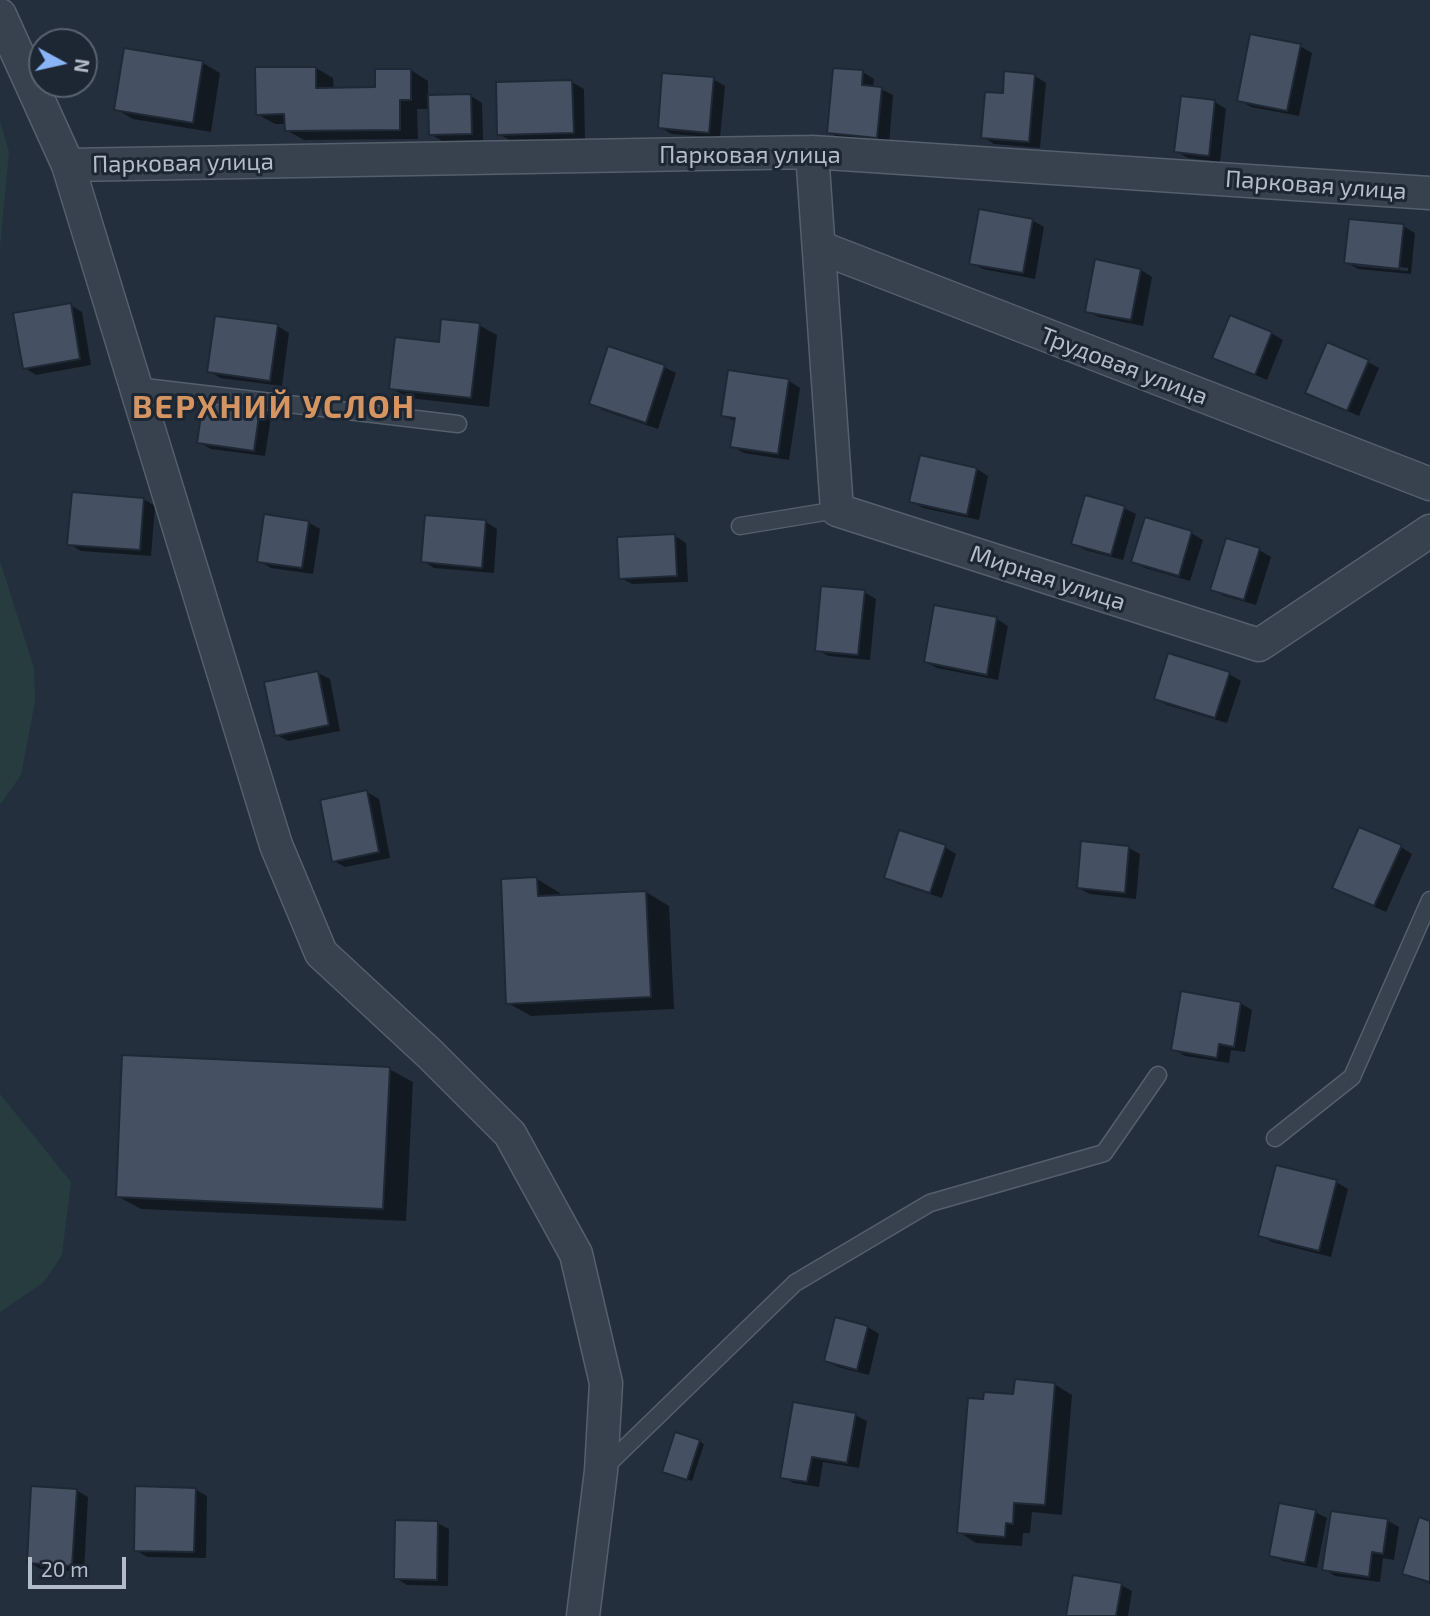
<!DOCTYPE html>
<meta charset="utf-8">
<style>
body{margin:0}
#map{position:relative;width:1430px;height:1616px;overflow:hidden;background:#242f3e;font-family:"Exo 2",sans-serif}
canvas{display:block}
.north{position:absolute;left:28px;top:28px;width:70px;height:70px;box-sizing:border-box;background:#1d2633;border:2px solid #59626f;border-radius:50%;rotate:98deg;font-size:19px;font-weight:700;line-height:28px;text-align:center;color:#b4bcc9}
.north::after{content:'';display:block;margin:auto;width:24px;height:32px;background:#8ab4f8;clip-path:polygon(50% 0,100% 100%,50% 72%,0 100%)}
.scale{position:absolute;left:28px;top:1557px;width:98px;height:32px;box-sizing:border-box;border:4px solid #b4bcc9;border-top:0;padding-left:9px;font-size:21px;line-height:24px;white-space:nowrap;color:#b4bcc9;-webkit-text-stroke:5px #1d2633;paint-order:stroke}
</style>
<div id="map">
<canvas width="1430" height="1616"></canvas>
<div class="north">N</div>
<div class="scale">20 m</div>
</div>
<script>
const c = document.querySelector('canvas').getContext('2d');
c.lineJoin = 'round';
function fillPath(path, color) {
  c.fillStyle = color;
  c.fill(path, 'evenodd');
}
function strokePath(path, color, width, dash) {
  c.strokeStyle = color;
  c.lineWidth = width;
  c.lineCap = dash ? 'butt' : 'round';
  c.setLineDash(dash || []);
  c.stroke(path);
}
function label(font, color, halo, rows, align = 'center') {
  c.font = font + ' "Exo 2",sans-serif';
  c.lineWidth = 6;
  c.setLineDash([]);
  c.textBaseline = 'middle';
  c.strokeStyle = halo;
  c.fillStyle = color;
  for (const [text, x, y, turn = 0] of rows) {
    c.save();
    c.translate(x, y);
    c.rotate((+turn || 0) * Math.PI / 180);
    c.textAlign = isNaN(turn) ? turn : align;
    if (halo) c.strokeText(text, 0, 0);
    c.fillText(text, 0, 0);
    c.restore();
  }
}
const green = new Path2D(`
 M 0,121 L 9,152 L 0,248 Z
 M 0,561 L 34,668 L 35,701 L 21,775 L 0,805 Z
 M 0,1094 L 71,1182 L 62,1255 L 44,1282 L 0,1312 Z`);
const shadow = new Path2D(`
 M 1300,46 L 1312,53 L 1299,116 L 1251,107 L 1239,100 Z
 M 125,50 L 203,63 L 220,73 L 211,132 L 133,119 L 116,109 Z
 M 316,68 L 333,78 L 334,89 L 377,88 L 411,70 L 428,81 L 428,97 L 471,96 L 482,103 L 483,140 L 442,141 L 430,134 L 430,109 L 417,109 L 418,139 L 304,140 L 286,130 L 286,124 L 275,124 L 257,114 Z
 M 863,72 L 874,79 L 873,88 L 881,89 L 893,95 L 889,144 L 841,139 L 829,132 Z
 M 1035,76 L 1046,83 L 1040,148 L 994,144 L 983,137 L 1004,95 Z
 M 713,79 L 725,86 L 720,138 L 671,134 L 660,127 Z
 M 572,82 L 584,89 L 585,139 L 511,141 L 499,134 Z
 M 1215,102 L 1226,109 L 1220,162 L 1188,158 L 1176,151 Z
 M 1032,220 L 1044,227 L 1035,279 L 983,269 L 971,263 Z
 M 1403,226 L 1415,233 L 1411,274 L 1358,269 L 1346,262 ZM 1356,262 L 1408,268 L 1408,271 L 1356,266 Z
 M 1141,270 L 1152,277 L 1143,326 L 1099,317 L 1087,311 Z
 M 70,305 L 82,312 L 91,365 L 36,375 L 25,368 Z
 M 479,325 L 497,335 L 489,407 L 409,398 L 391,388 L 440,344 Z
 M 278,326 L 289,333 L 282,386 L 220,378 L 209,371 Z
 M 1271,333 L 1283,340 L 1267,380 L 1214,357 Z
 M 1368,362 L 1379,368 L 1359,416 L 1319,399 Z
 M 664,367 L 676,373 L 658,429 L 602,410 L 591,403 Z
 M 789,381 L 800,388 L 789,460 L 744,453 L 732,446 L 736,422 L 723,415 Z
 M 259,410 L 271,417 L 265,456 L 211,449 L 199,442 Z
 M 977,469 L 988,476 L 979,520 L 923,508 L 911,501 Z
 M 144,499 L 155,506 L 151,556 L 81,551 L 69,544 Z
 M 1124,508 L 1136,514 L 1123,560 L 1085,550 L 1073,543 Z
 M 426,517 L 486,522 L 497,529 L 494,573 L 434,568 L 423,561 Z
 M 308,522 L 320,529 L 313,574 L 271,568 L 259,561 Z
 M 1191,533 L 1203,540 L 1190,581 L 1145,568 L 1133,562 Z
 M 675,536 L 686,543 L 688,582 L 632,584 L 621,578 Z
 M 1259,550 L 1271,557 L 1256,605 L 1224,596 L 1212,589 Z
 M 864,592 L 876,599 L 870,660 L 829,656 L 817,650 Z
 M 936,607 L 997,619 L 1008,626 L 998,680 L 937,668 L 926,662 Z
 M 318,673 L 330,679 L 340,731 L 288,741 L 277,735 Z
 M 1229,674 L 1241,681 L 1227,723 L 1167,705 L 1156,698 Z
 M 367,792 L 379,799 L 390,858 L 345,867 L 334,861 Z
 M 945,847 L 956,854 L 942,898 L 898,884 L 886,877 Z
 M 1401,847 L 1412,854 L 1386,912 L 1346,894 Z
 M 1129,848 L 1140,854 L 1136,899 L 1090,894 L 1078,888 Z
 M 537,879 L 560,893 L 560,897 L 646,892 L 669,906 L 674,1009 L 531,1016 L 508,1003 Z
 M 1240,1003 L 1252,1010 L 1245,1052 L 1231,1050 L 1229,1063 L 1185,1056 L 1173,1049 Z
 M 389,1069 L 413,1082 L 406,1221 L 141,1209 L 117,1196 Z
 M 1336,1182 L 1348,1189 L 1331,1257 L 1272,1242 L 1260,1235 Z
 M 868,1327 L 879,1334 L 869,1375 L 838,1367 L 826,1361 Z
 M 1054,1384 L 1072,1395 L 1062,1515 L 1032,1512 L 1030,1533 L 1023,1533 L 1022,1546 L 976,1543 L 959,1532 L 985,1401 L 1015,1396 Z
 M 855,1415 L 867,1421 L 859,1468 L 823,1462 L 819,1487 L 794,1483 L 782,1477 Z
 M 699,1441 L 704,1444 L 692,1481 L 670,1474 Z
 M 195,1489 L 207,1496 L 206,1558 L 147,1557 L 136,1550 Z
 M 76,1490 L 88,1497 L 84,1572 L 40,1569 L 29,1562 Z
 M 1315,1512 L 1327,1518 L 1317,1568 L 1283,1561 L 1271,1555 Z
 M 1388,1521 L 1399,1527 L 1394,1560 L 1383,1558 L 1380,1582 L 1335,1576 L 1324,1569 Z
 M 437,1523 L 449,1529 L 448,1586 L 407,1585 L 396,1578 Z
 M 1430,1523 L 1430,1584 L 1404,1573 Z
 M 1121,1585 L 1132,1591 L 1128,1616 L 1067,1616 Z`);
const building = new Path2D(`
 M 1250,34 L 1301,44 L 1287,111 L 1237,101 Z
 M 124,48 L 203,61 L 193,123 L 114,110 Z
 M 255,67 L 316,67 L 316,88 L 375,87 L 375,69 L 411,69 L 411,100 L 400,100 L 400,130 L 285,131 L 284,114 L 256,115 Z
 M 833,68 L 863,70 L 862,85 L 882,87 L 877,138 L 827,133 Z
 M 1004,71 L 1035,74 L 1029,142 L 981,138 L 985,92 L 1003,93 Z
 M 662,73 L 714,77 L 709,133 L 658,128 Z
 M 572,80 L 574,133 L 497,135 L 496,82 Z
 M 471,94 L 472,134 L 429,135 L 428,95 Z
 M 1181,96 L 1215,100 L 1209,156 L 1174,152 Z
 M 979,209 L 1033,219 L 1023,273 L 969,264 Z
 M 1349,219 L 1404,224 L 1399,269 L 1344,263 Z
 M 1095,259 L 1141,269 L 1131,320 L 1085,312 Z
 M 71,303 L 80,359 L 23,369 L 13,313 Z
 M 1230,315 L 1272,332 L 1255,375 L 1212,358 Z
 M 215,316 L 278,324 L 270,381 L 207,372 Z
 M 441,319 L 480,323 L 471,398 L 389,389 L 395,337 L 439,342 Z
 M 1327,342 L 1369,360 L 1347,411 L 1305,393 Z
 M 608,346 L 665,365 L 646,423 L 589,404 Z
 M 728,370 L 789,379 L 778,454 L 730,447 L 735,418 L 721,416 Z
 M 203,401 L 260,409 L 254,451 L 197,443 Z
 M 920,455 L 977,468 L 967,515 L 909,502 Z
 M 72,492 L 144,498 L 140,550 L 67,545 Z
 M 1085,495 L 1125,506 L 1111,555 L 1071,544 Z
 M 264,514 L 309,521 L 302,568 L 257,562 Z
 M 425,515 L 486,520 L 482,568 L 421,562 Z
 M 1145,517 L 1192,531 L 1179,576 L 1131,562 Z
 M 675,534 L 677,576 L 619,579 L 617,537 Z
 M 1226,538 L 1260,548 L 1244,600 L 1210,590 Z
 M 821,586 L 865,590 L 858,655 L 815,651 Z
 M 934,605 L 997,617 L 987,675 L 924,662 Z
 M 1168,653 L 1230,672 L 1215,718 L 1154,699 Z
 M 318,671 L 329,725 L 275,736 L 264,682 Z
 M 367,790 L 379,852 L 332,862 L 320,800 Z
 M 1359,827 L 1402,845 L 1374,906 L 1332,888 Z
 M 899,830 L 946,845 L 930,893 L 884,878 Z
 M 1081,841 L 1129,846 L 1125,893 L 1077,888 Z
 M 537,877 L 538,896 L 646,891 L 651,997 L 506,1004 L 501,879 Z
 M 1181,991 L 1241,1002 L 1234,1047 L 1219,1044 L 1217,1058 L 1171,1050 Z
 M 122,1055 L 390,1067 L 383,1209 L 116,1197 Z
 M 1276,1165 L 1337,1180 L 1319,1251 L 1258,1236 Z
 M 835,1317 L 868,1326 L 857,1370 L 824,1361 Z
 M 1015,1379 L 1055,1383 L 1045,1505 L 1014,1503 L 1013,1524 L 1006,1523 L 1005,1537 L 957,1533 L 968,1398 L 983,1399 L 984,1392 L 1013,1394 Z
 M 793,1402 L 856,1413 L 847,1463 L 812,1457 L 807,1482 L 780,1478 Z
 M 675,1432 L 700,1440 L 687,1480 L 662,1472 Z
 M 31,1486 L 77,1489 L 72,1566 L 27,1563 Z
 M 135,1486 L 196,1488 L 194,1552 L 134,1551 Z
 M 1279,1503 L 1316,1510 L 1305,1563 L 1269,1556 Z
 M 1331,1511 L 1388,1519 L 1383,1554 L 1372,1552 L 1369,1577 L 1322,1570 Z
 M 1419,1517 L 1430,1521 L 1430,1582 L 1402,1574 Z
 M 395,1520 L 438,1521 L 437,1580 L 394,1579 Z
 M 1073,1575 L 1122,1583 L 1116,1616 L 1066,1616 Z`);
const lane = new Path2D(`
 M 136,386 L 458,424
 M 740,526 L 837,510
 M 1275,1138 L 1352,1077 L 1430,900
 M 602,1470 L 795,1283 L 930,1203 L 1104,1153 L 1158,1075`);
const street = new Path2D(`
 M 0,15 L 68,165 L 276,845 L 321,953 L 431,1055 L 510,1134 L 576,1254 L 606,1383 L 601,1471 L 583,1616
 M 812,152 L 837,510 L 1259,645 L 1430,531
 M 68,165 L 812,152 L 1430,193
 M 819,247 L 1430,484`);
const streetNames = [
 ["Парковая улица",750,155],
 ["Парковая улица",183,163,-1],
 ["Парковая улица",1316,185,4],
 ["Трудовая улица",1124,366,21],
 ["Мирная улица",1048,578,18]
];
const districtNames = [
 ["ВЕРХНИЙ УСЛОН",274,407]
];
fillPath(green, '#263c3f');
fillPath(shadow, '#0007');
fillPath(building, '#455162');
strokePath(building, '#1f2835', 2);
strokePath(lane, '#565f6c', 19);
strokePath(street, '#565f6c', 35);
strokePath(lane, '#38414e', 16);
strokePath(street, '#38414e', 32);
label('24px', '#b4bcc9', '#1d2633', streetNames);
c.letterSpacing = '2px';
label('bold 32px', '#d59563', '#1d2633', districtNames);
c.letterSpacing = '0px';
</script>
